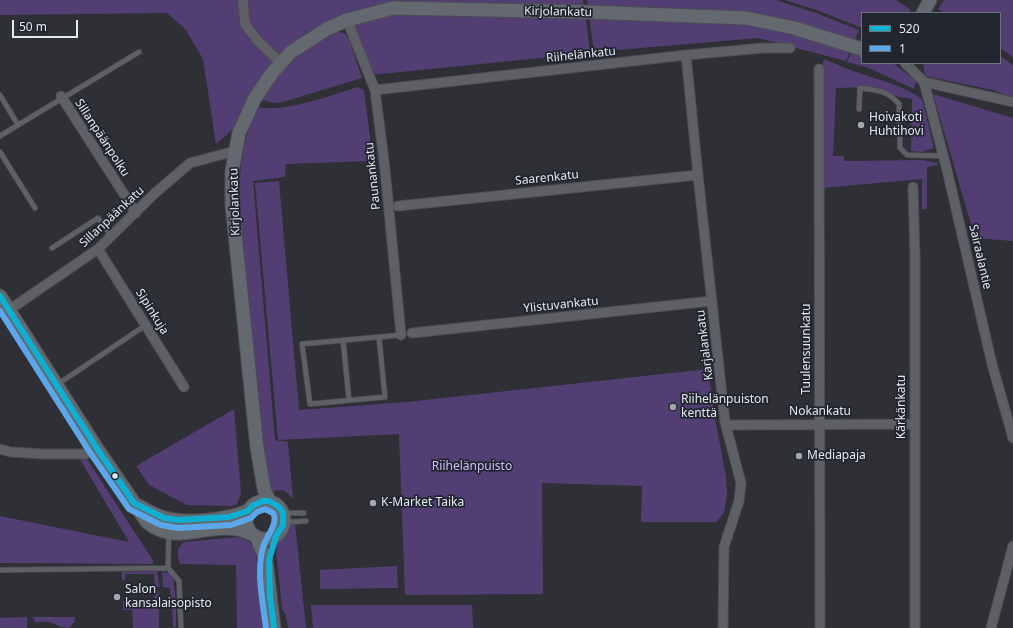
<!DOCTYPE html>
<meta charset="utf-8">
<style>
body{margin:0}
#map{position:relative;width:1013px;height:628px;overflow:hidden;background:#2e3036;font-family:"Noto Sans",sans-serif}
canvas{display:block}
.legend{position:absolute;left:861px;top:12px;width:140px;height:52px;box-sizing:border-box;background:#202530;border:1px solid #6e737c;margin:0;padding:5px 7px;list-style:none;font-size:12px;color:#e4e8ef}
.legend li{display:flex;align-items:center;gap:8px;height:20px}
.legend b{width:20px;border:1px solid #6e737c}
.scale{position:absolute;left:12px;top:20px;width:66px;height:18px;box-sizing:border-box;border:2px solid #e4e8ef;border-top:0;padding-left:5px;font-size:12px;line-height:14px;white-space:nowrap;color:#e4e8ef;-webkit-text-stroke:3px #202530;paint-order:stroke}
</style>
<div id="map">
<canvas width="1013" height="628"></canvas>
<ul class="legend">
<li><b style="height:5px;background:#0dafd3"></b>520</li>
<li><b style="height:5px;background:#5aa8eb"></b>1</li>
</ul>
<div class="scale">50 m</div>
</div>
<script>
const c = document.querySelector('canvas').getContext('2d');
c.lineJoin = 'round';
function fillPath(path, color) {
  c.fillStyle = color;
  c.fill(path, 'evenodd');
}
function strokePath(path, color, width, dash) {
  c.strokeStyle = color;
  c.lineWidth = width;
  c.lineCap = dash ? 'butt' : 'round';
  c.setLineDash(dash || []);
  c.stroke(path);
}
function label(font, color, halo, rows, align = 'center') {
  c.font = font + ' "Noto Sans",sans-serif';
  c.lineWidth = 3.5;
  c.setLineDash([]);
  c.textBaseline = 'middle';
  c.strokeStyle = halo;
  c.fillStyle = color;
  for (const [text, x, y, turn = 0] of rows) {
    c.save();
    c.translate(x, y);
    c.rotate((+turn || 0) * Math.PI / 180);
    c.textAlign = isNaN(turn) ? turn : align;
    if (halo) c.strokeText(text, 0, 0);
    c.fillText(text, 0, 0);
    c.restore();
  }
}
const green = new Path2D(`
 M 0,0 L 242,0 L 242,25 L 279,62 L 241,122 L 216,144 L 203,59 L 185,29 L 167,13 L 0,15 Z
 M 245,0 L 583,0 L 585,10 L 392,7 L 341,18 L 293,43 L 277,58 L 246,21 Z
 M 587,0 L 776,0 L 816,13 L 859,30 L 853,45 L 792,25 L 588,11 Z
 M 784,0 L 896,0 L 911,10 L 909,13 L 862,13 L 862,28 L 817,10 Z
 M 944,0 L 1013,0 L 1013,57 L 1000,48 L 1000,13 L 944,13 L 938,9 Z
 M 393,10 L 585,13 L 590,53 L 371,75 L 351,22 Z
 M 589,14 L 746,19 L 852,47 L 846,61 L 758,38 L 594,52 Z
 M 337,31 L 346,34 L 349,39 L 362,78 L 283,102 L 274,103 L 262,100 L 262,97 L 287,64 L 299,54 Z
 M 854,47 L 862,51 L 862,63 L 893,63 L 916,81 L 914,89 L 869,68 L 847,62 Z
 M 1000,56 L 1013,65 L 1013,98 L 993,90 L 925,76 L 923,63 L 1000,63 Z
 M 824,59 C 836,64 847,69 859,73 C 881,81 903,85 922,99 L 934,148 L 922,152 L 911,151 L 912,99 L 895,96 L 874,87 L 836,88 L 833,156 L 843,156 L 845,161 L 922,160 L 937,163 L 938,165 L 927,167 L 927,209 L 922,209 L 922,179 L 822,188 L 821,68 Z
 M 358,87 L 364,90 L 373,161 L 286,164 L 285,177 L 253,181 L 275,440 L 288,442 L 293,498 L 283,490 L 269,491 L 239,210 C 239,174 241,140 258,107 C 284,113 332,95 358,87 Z
 M 933,94 L 1013,118 L 1013,241 L 975,238 Z
 M 279,181 L 299,410 L 407,402 L 708,369 L 716,424 L 726,476 L 727,495 L 724,513 L 716,522 L 641,522 L 642,486 L 542,483 L 543,594 L 405,595 L 399,434 L 278,440 L 255,183 Z
 M 234,409 L 241,493 L 237,504 L 232,506 L 187,505 L 149,485 L 136,466 Z
 M 78,456 L 85,456 L 154,562 L 152,564 L 0,563 L 0,516 L 129,542 Z
 M 295,523 L 306,628 L 288,628 L 285,613 L 282,609 L 275,540 L 284,526 Z
 M 238,537 L 248,541 L 255,549 L 267,628 L 237,628 L 236,565 L 180,564 C 177,554 176,549 184,542 Z
 M 397,566 L 398,588 L 320,589 L 320,570 Z
 M 157,571 L 160,587 L 155,587 L 154,574 L 125,574 L 125,580 L 122,580 L 122,572 Z
 M 162,572 L 168,573 L 173,577 L 176,603 L 171,604 L 170,588 L 163,587 Z
 M 159,591 L 159,628 L 133,628 L 132,610 L 123,610 L 123,601 L 154,600 L 155,592 Z
 M 311,605 L 472,605 L 473,628 L 313,628 Z
 M 172,607 L 176,608 L 176,627 L 173,628 Z
 M 27,617 L 27,628 L 0,628 L 0,618 Z
 M 32,617 L 75,617 L 75,621 L 69,628 C 56,628 51,618 36,623 Z`);
const lane = new Path2D(`
 M 0,95 L 18,125 L 139,52
 M 859,109 L 860,88 C 877,90 887,90 899,104 L 900,148 L 907,155 L 944,156
 M 0,136 L 18,125
 M 0,152 L 35,208
 M 52,248 L 98,218 L 112,237
 M 379,337 L 385,397 L 310,404 L 302,344 L 401,335
 M 343,340 L 349,400
 M 58,384 L 146,325
 M 283,513 L 304,513
 M 283,525 L 290,522 L 306,521
 M 169,533 L 168,568 L 179,581 L 181,628
 M 0,570 L 168,568`);
const street = new Path2D(`
 M 243,0 L 245,24 L 257,40 L 281,63
 M 347,20 L 375,90 L 385,169 L 401,335
 M 686,55 L 698,175 L 725,422 L 741,483 L 739,501 L 724,547 L 723,628
 M 905,63 L 924,82 L 1013,102
 M 819,69 L 820,628
 M 924,82 L 947,170 L 992,364 L 1013,438
 M 375,90 L 686,55 L 763,48 L 790,48
 M 61,96 L 136,213
 M 913,187 L 915,257 L 915,628
 M 398,206 L 698,175
 M 98,249 L 184,387
 M 9,310 L 98,249 L 154,194 L 190,163 L 235,151
 M 412,333 L 712,301
 M 727,425 L 914,424
 M 0,449 L 11,452 L 44,454 L 86,454 L 96,447
 M 991,628 L 1013,546`);
const secondary = new Path2D(`
 M 923,13 L 930,0
 M 0,296 L 96,447 L 147,522 C 176,546 205,523 237,529 C 242,530 247,532 252,534
 M246 520a19 19 0 1 1 38 0a19 19 0 1 1-38 0Z
 M 269,501 L 264,489 L 257,448 L 232,205 L 232,171 L 239,133 L 255,98 L 272,73 L 291,52 L 327,29 L 347,20 L 393,8 L 587,12 L 746,18 L 794,28 L 862,49
 M 137,505 C 146,510 155,516 165,518 C 188,524 227,520 248,511
 M 257,538 L 266,560 L 274,628`);
const bus1 = new Path2D(`
 M 0,296 L 96,447 L 134,503 L 164,518 L 178,520 L 229,517 L 248,511 L 252,506 L 263,501 L 269,501 L 279,507 L 283,513 L 283,525 L 276,536 L 269,560 L 270,596 L 274,628`);
const bus2 = new Path2D(`
 M 0,311 L 89,451 L 129,509 L 161,525 L 178,528 L 231,525 L 251,518 L 257,512 L 265,509 L 273,513 C 279,523 266,537 263,547 C 256,572 263,603 266,628`);
const markers = [
 [861,125,4,"#a4a8ae"],
 [673,407,4,"#a4a8ae"],
 [799,456,4,"#a4a8ae"],
 [115,476,3.5,"#e4e8ef"],
 [373,503,4,"#a4a8ae"],
 [117,597,4,"#a4a8ae"]
];
const streetNames = [
 ["Kirjolankatu",558,12,1],
 ["Riihelänkatu",581,55,-6],
 ["Sillanpäänpolku",102,138,57],
 ["Paunankatu",373,176,-96],
 ["Saarenkatu",547,178,-6],
 ["Kirjolankatu",235,202,-92],
 ["Sillanpäänkatu",112,217,-43],
 ["Sairaalantie",980,257,77],
 ["Ylistuvankatu",561,305,-6],
 ["Sipinkuja",152,312,58],
 ["Karjalankatu",705,345,-97],
 ["Tuulensuunkatu",807,349,-90],
 ["Kärkänkatu",902,407,-90],
 ["Nokankatu",820,412]
];
const poiNames = [
 ["Hoivakoti",869,118],
 ["Huhtihovi",869,132],
 ["Riihelänpuiston",681,400],
 ["kenttä",681,414],
 ["Mediapaja",807,456],
 ["K-Market Taika",381,503],
 ["Salon",125,590],
 ["kansalaisopisto",125,604]
];
const parkNames = [
 ["Riihelänpuisto",472,467]
];
fillPath(green, '#533e73');
strokePath(lane, '#4c4e54', 6);
strokePath(street, '#4c4e54', 11);
strokePath(secondary, '#4c4e54', 15);
strokePath(lane, '#5e6065', 4.5);
strokePath(street, '#5e6065', 9);
strokePath(secondary, '#64696f', 13);
strokePath(bus1, '#0dafd3', 6);
strokePath(bus2, '#5aa8eb', 6);
for (const [x, y, r, color] of markers) {
  const dot = new Path2D();
  dot.arc(x, y, r, 0, 2 * Math.PI);
  c.fillStyle = color;
  c.fill(dot);
  strokePath(dot, '#202530', 1.5);
}
label('12px', '#e4e8ef', '#202530', streetNames);
label('12px', '#e4e8ef', '#202530', poiNames, 'left');
label('12px', '#d3bcfb', '#202530', parkNames);
</script>
